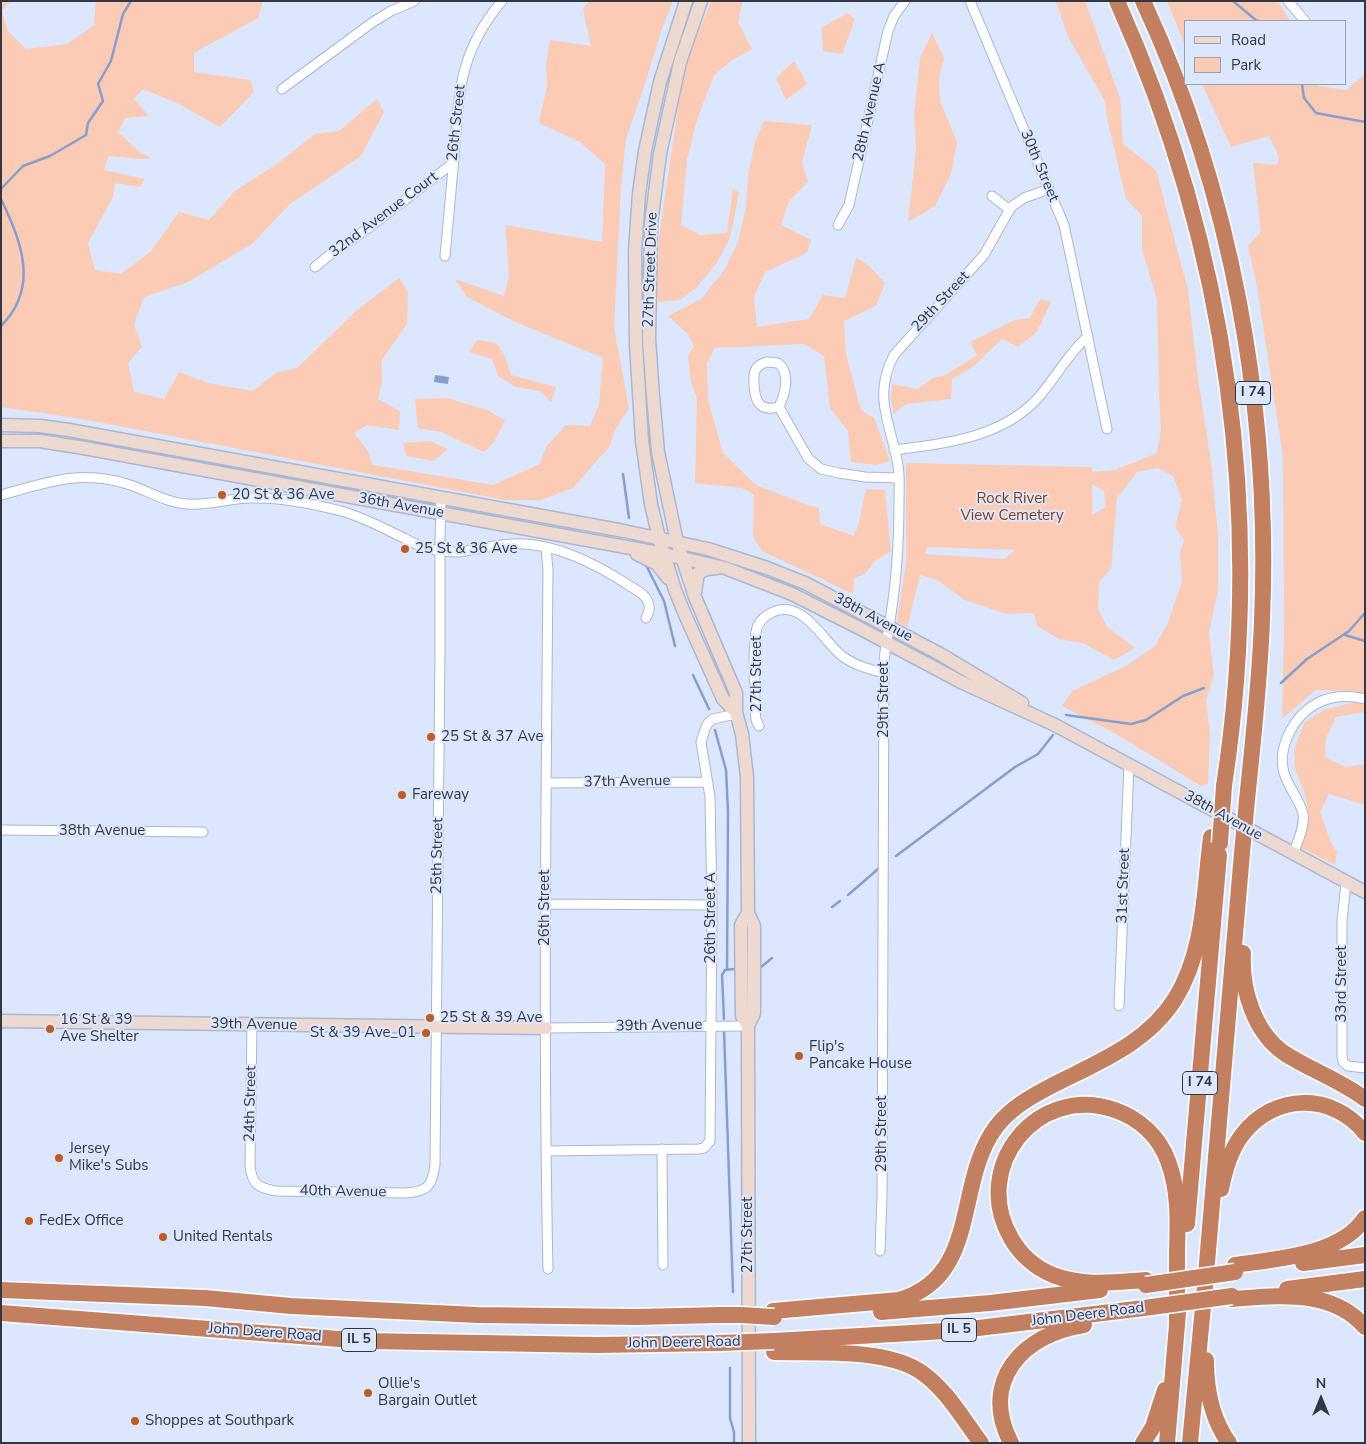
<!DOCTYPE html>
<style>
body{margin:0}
#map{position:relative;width:1366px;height:1444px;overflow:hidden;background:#dce7fe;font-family:"Nunito Sans",sans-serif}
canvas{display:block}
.frame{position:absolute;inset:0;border:2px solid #323742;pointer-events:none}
.legend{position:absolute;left:1184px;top:20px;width:162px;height:65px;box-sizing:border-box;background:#dce7fe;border:1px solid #98a1b3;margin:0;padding:6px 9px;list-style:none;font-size:15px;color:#323742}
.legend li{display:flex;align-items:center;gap:10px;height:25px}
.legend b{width:25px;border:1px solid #98a1b3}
.north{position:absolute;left:1296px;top:1374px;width:50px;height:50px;-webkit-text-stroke:4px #dce7fe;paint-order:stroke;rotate:0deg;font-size:14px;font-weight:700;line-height:20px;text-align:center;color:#323742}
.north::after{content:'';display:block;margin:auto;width:18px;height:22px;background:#323742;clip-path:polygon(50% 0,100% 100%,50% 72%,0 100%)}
</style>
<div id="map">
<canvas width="1366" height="1444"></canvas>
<div class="frame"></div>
<ul class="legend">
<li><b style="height:6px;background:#edd9cf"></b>Road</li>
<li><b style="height:14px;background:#fccbb5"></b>Park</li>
</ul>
<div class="north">N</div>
</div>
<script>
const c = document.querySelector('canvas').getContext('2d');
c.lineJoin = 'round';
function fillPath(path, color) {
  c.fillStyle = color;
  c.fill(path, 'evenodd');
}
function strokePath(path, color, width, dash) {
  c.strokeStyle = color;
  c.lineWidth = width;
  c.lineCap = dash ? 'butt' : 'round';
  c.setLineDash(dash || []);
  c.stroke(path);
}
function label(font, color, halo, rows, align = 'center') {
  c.font = font + ' "Nunito Sans",sans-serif';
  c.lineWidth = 4;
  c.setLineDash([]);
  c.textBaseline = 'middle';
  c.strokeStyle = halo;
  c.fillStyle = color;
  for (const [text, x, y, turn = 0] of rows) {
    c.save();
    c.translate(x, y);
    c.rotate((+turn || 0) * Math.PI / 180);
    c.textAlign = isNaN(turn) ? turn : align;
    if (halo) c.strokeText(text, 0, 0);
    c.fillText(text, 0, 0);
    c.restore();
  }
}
const green = new Path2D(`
 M 1,1 L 11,1 L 2,11 L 8,31 L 26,49 L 67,44 L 94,25 L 96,1 L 263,1 L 258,18 L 194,53 L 194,72 L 250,80 L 254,92 L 220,127 L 179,104 L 143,89 L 134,99 L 149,116 L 125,118 L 118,132 L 139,152 L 151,158 L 142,159 L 108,156 L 104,170 L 145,179 L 140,187 L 115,183 L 113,197 L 88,243 L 95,270 L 121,274 L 151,251 L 179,212 L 209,220 L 235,191 L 278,163 L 315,134 L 339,131 L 377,99 L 384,112 L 361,156 L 290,204 L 252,244 L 188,282 L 144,297 L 134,325 L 142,347 L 128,363 L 134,392 L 164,399 L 179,372 L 208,383 L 253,391 L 276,373 L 297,368 L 356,311 L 399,278 L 408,293 L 407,324 L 382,360 L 382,382 L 378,399 L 400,411 L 399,430 L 367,425 L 354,433 L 368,451 L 373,465 L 493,485 L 540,464 L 546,447 L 566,425 L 590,426 L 599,404 L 603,358 L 513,321 L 467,297 L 455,279 L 504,296 L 509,276 L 505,225 L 602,242 L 605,164 L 580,142 L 539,123 L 547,85 L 546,64 L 550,40 L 591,46 L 583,9 L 589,1 L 673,1 L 661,31 L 647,78 L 626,139 L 621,187 L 614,328 L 629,408 L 616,429 L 609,447 L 573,488 L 541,500 L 505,500 L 82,419 L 1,407 Z
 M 711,1 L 743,1 L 738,22 L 752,49 L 734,59 L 714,75 L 697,120 L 687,160 L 681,225 L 700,235 L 727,233 L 733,188 L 739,193 L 730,238 L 716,264 L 696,288 L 680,300 L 657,302 L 658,244 L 684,68 Z
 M 1056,1 L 1085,1 L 1120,98 L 1123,144 L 1156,170 L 1188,290 L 1198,378 L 1211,462 L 1218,536 L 1218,590 L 1209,633 L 1214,675 L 1206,701 L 1210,735 L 1208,784 L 1201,786 L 1116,734 L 1062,706 L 1072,691 L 1126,666 L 1155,646 L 1167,625 L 1182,582 L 1180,553 L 1184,540 L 1175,527 L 1182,500 L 1173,476 L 1158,468 L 1137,472 L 1117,498 L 1111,569 L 1099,582 L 1098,609 L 1107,627 L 1135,648 L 1114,660 L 1083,643 L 1059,639 L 1037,626 L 1034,613 L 1007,614 L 965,600 L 937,580 L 920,575 L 907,627 L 897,622 L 906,562 L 906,463 L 1092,467 L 1092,472 L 1115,470 L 1157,453 L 1161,429 L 1159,396 L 1157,300 L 1142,249 L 1142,216 L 1126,199 L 1108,123 L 1105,101 L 1068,37 ZM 1092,484 L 1104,491 L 1106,507 L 1092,515 ZM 927,547 L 1017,550 L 1011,553 L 1005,559 L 925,554 Z
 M 1167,1 L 1278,1 L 1290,21 L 1185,21 L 1185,45 Z
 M 848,13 L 855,19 L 842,54 L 823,51 L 821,28 Z
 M 932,33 L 944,58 L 939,77 L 940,101 L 957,142 L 951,174 L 935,206 L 908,222 L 916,149 L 914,113 L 920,58 Z
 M 794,61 L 807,84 L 786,100 L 776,78 Z
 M 1365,74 L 1365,694 L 1353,691 L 1316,690 L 1282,719 L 1284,628 L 1283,457 L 1257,286 L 1248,246 L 1261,232 L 1253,163 L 1277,165 L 1279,157 L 1269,136 L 1231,147 L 1202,84 L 1317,84 L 1318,86 L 1346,90 Z
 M 764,121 L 812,125 L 802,163 L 808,182 L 789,201 L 781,225 L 811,240 L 807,253 L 765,272 L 754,297 L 757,327 L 809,319 L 823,295 L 845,298 L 856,258 L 867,264 L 885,283 L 876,306 L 844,321 L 846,354 L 861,410 L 874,418 L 890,461 L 877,465 L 851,462 L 848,431 L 830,408 L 824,356 L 804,344 L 715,348 L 707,363 L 708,400 L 723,453 L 756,485 L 807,505 L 819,508 L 820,524 L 854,536 L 859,522 L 866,489 L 885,490 L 891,551 L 874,562 L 866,573 L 854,579 L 853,594 L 762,551 L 753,536 L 754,495 L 742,488 L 695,483 L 697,398 L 691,383 L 688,355 L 694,347 L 688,334 L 668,316 L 701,299 L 725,269 L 738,242 L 746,207 L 748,176 L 755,142 Z
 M 1040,299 L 1051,302 L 1037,332 L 1018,347 L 1002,339 L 974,366 L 952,379 L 951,399 L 906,404 L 894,414 L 891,400 L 892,384 L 918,389 L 933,378 L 946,375 L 977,355 L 970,342 L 1015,320 L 1030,318 Z
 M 477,340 L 496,343 L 504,354 L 511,375 L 556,387 L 551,402 L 540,391 L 515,387 L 498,376 L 492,359 L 469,352 Z
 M 447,398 L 487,410 L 505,420 L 494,442 L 484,452 L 441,432 L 418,428 L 415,399 Z
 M 430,441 L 448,449 L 434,461 L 406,456 L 403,443 Z
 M 1354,702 L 1365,705 L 1365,712 L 1336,717 L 1326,738 L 1325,757 L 1345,767 L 1365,764 L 1365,805 L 1329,794 L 1320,812 L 1330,840 L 1337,852 L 1335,865 L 1301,848 L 1309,815 L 1305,794 L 1295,769 L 1294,750 L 1304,723 L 1324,710 Z`);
const water = new Path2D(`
 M 435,375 L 449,377 L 448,384 L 434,382 Z`);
const stream = new Path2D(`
 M 1233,1 L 1257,21
 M 1302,84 L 1304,98 L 1316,113 L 1365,122
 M 1,189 L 23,166 L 50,156 L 86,135 L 88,123 L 103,101 L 98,84 L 111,61 L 123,14 L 131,1
 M 1,199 C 21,241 40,287 1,326
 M 623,474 L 629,518
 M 646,565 L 664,601 L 675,646
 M 1345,635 L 1365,641
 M 693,675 L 709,709
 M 1281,683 L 1307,659 L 1349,631 L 1365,613
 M 1066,715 L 1131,724 L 1146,720 L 1183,696 L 1204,688
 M 715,730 L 726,770 L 728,812 L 727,970
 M 896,856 L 1015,767 L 1038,754 L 1053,735
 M 848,895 L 878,869
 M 832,907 L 840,901
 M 760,968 L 772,958
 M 724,1019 L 722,975 L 725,970 L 734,969
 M 724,1031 L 733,1292
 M 730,1368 L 730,1418 L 734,1432 L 734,1443`);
const street = new Path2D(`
 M 970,1 L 1064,225 L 1107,429
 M 1288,1 L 1305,21
 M 282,89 L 373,22 L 391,11 L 414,1
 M 992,196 L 1010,210
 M 838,225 L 849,205 L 888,31 L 894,16 L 905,1
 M 445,256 C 448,223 451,190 454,158 C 459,94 458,53 502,1
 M 315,267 L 327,257 L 371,226 L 453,163
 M 766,362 L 778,363 C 791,373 785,394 779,407 C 760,412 755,402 754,385 C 754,380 753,374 756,369 C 758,365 762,364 766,362 Z
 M 779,407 L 808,458 L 821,469 L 839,473 L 865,477 L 899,478
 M 894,450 C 943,444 1001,438 1037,399 C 1055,379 1067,355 1088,336
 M 1,495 C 46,483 80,469 127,484 C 147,490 166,503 188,504 C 209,506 230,498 251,498 C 279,497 314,504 341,511 C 363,517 383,528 404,538 C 411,542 420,547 428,548 C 437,551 448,552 458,552 C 464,552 470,550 476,549 C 493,546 509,543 525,544 C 561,546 601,567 630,586 C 636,590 644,593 647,600 C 651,607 649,612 646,618
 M 546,548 L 548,570 C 546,803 543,1036 548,1269
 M 759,726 L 756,720 L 755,708 C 755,685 752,654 756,632 C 757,624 762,618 769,614 C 801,595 822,640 842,656 C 854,665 868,669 884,673
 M 546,783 L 708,782
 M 1,830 L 203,832
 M 1293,855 C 1297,842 1305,827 1303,814 C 1300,798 1285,785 1283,768 C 1281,758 1283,748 1287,738 C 1301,705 1330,690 1365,699
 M 1346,883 L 1342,921 L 1342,1056 L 1343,1062 L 1348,1066 L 1365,1068
 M 545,904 L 712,905
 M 1119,1006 L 1129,765
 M 252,1025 L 250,1166 C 252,1184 258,1188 276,1191 L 404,1193 C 427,1192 432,1187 435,1165 L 440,651 L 440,540 L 441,497
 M 546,1028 L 748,1026
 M 662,1149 L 663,1265
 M 546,1151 L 699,1149 L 704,1148 L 710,1141 L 712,905 L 710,797 L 701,742 L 705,729 L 708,723 L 713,719 L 736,714
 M 880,1251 L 882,1196 L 884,662 C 885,646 889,630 891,614 C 897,576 899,538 899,500 C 899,488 900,477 898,465 C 891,425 872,396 894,355 L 984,255 L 1011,207 L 1024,198 L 1049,189`);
const secondary = new Path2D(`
 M 686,1 L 660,82 L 645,151 L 639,194 L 635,251 L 636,344 L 642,441 L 651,504 L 659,538 L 675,590 L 686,617 L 723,699 L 736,712
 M 701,1 L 680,62 L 660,154 L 651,224 L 649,339 L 653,396 L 658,452 L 677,542 L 695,597 L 736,693 L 736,712 L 742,734 L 747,777 L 748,913 L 754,926 L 754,1013 L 748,1026 L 749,1443
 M 1,425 L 40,426 L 69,430 L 624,531 L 708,549 L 767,568 L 805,583 L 940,654 L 1022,703
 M 1,441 L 40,441 L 84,448 L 664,554 L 725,568 L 792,594 L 863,630 L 963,683 L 1055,725 L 1365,892
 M 637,554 L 657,564 L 668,578
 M 695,592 L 698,573 L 707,569 L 717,568
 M 1,1021 L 546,1028
 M 748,1026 L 742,1016 L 741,925 L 748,913`);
const highway = new Path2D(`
 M 1117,1 C 1228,249 1265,517 1224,786
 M 1143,1 C 1232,193 1271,410 1262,620 C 1260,681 1253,740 1247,800
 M 1243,953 C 1241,989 1254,1032 1284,1053 C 1310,1070 1340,1080 1365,1099
 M 1221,1189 C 1225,1170 1230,1151 1242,1135 C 1274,1093 1332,1092 1365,1133
 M 1187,1224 L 1219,855
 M 1303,1263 L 1365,1255
 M 1235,1265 C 1275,1259 1340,1256 1365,1218
 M 1146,1280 C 1115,1282 1083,1287 1053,1275 C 1035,1268 1020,1254 1011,1238 C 970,1167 1037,1083 1115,1110 C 1140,1119 1159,1137 1168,1161 C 1179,1190 1178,1220 1177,1251 C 1177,1275 1177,1299 1177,1323
 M 1287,1289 L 1365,1279
 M 1,1290 L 205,1298 L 291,1306 L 477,1315 L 637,1317 L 720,1315
 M 1232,1299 C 1277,1296 1331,1288 1365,1327
 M 773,1311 L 899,1300 C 981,1276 954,1183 996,1127 C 1012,1106 1034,1095 1057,1083 C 1101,1061 1148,1042 1175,999 C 1205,951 1204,891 1211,837
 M 881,1312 L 990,1303 L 1100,1290
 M 1,1313 L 365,1341 L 598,1345 L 719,1343
 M 774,1341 L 962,1330 L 1144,1308
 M 774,1352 C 816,1353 886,1348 921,1372 C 946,1389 963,1419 981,1443
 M 1206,1360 C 1206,1390 1211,1418 1229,1443
 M 1011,1443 C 979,1381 1023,1334 1084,1325
 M 1143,1443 L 1153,1427 L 1165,1390
 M 1167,1443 L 1178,1313
 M 1190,1443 L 1205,1286 L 1242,853`);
const highwayBridge = new Path2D(`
 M 1220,843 L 1224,786
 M 1242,853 L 1247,800
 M 1146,1285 L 1235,1272
 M 1144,1308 L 1232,1296
 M 720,1315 L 741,1315 L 774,1317
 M 719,1343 L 774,1341`);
const markers = [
 [222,495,5,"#bf5b24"],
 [405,549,5,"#bf5b24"],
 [431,737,5,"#bf5b24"],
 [402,795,5,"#bf5b24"],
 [430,1018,5,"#bf5b24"],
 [50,1029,5,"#bf5b24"],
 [426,1033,5,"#bf5b24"],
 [799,1056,5,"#bf5b24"],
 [59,1158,5,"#bf5b24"],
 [29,1221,5,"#bf5b24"],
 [163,1237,5,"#bf5b24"],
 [368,1393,5,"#bf5b24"],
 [135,1421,5,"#bf5b24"]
];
const shields = [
 [1253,393,35],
 [1200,1083,35],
 [959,1330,35],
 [359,1340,35]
];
const shieldNames = [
 ["I 74",1253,393],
 ["I 74",1200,1083],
 ["IL 5",959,1330],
 ["IL 5",359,1340]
];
const streetNames = [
 ["28th Avenue A",870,112,-77],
 ["26th Street",457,123,-84],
 ["30th Street",1039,166,67],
 ["32nd Avenue Court",384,215,-37],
 ["27th Street Drive",651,270,-88],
 ["29th Street",941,302,-47],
 ["36th Avenue",401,506,10],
 ["38th Avenue",873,618,28],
 ["27th Street",757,674,-90],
 ["29th Street",884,700,-90],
 ["37th Avenue",627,782,-1],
 ["38th Avenue",1223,816,29],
 ["38th Avenue",102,831],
 ["25th Street",438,856,-89],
 ["31st Street",1124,886,-88],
 ["26th Street",545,908,-90],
 ["26th Street A",711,918,-90],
 ["33rd Street",1342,984,-90],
 ["39th Avenue",254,1025,1],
 ["39th Avenue",659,1026,-1],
 ["24th Street",251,1104,-89],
 ["29th Street",882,1134,-90],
 ["40th Avenue",343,1192,1],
 ["27th Street",748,1235,-90],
 ["John Deere Road",1088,1315,-7],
 ["John Deere Road",265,1333,4],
 ["John Deere Road",684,1343,-1]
];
const poiNames = [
 ["20 St & 36 Ave",232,495],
 ["25 St & 36 Ave",415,549],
 ["25 St & 37 Ave",441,737],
 ["Fareway",412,795],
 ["25 St & 39 Ave",440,1018],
 ["16 St & 39",60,1020],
 ["Ave Shelter",60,1037],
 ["St & 39 Ave_01",416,1033,"right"],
 ["Flip's",809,1047],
 ["Pancake House",809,1064],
 ["Jersey",69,1149],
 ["Mike's Subs",69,1166],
 ["FedEx Office",39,1221],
 ["United Rentals",173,1237],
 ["Ollie's",378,1384],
 ["Bargain Outlet",378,1401],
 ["Shoppes at Southpark",145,1421]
];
const parkNames = [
 ["Rock River",1012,499],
 ["View Cemetery",1012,516]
];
fillPath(green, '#fccbb5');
fillPath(water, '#879ecd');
strokePath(stream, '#879ecd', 2.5);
strokePath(street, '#a9b7d2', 11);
strokePath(secondary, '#a9b7d2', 15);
strokePath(highway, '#fff', 19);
strokePath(street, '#fff', 9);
strokePath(secondary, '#edd9cf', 12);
strokePath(highway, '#c28060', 16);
strokePath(highwayBridge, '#fff', 19, []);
strokePath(highwayBridge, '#c28060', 16);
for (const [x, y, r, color] of markers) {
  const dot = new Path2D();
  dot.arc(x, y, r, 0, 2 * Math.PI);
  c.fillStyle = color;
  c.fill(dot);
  strokePath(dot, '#dce7fe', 2);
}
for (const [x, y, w] of shields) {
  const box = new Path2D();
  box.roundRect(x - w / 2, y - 11.5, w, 23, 4);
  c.fillStyle = '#dce7fe';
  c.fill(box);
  strokePath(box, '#323742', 1);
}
label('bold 14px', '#323742', null, shieldNames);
label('15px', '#323742', '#dce7fe', streetNames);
label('15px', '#323742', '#dce7fe', poiNames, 'left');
label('15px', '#83401c', '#dce7fe', parkNames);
</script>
